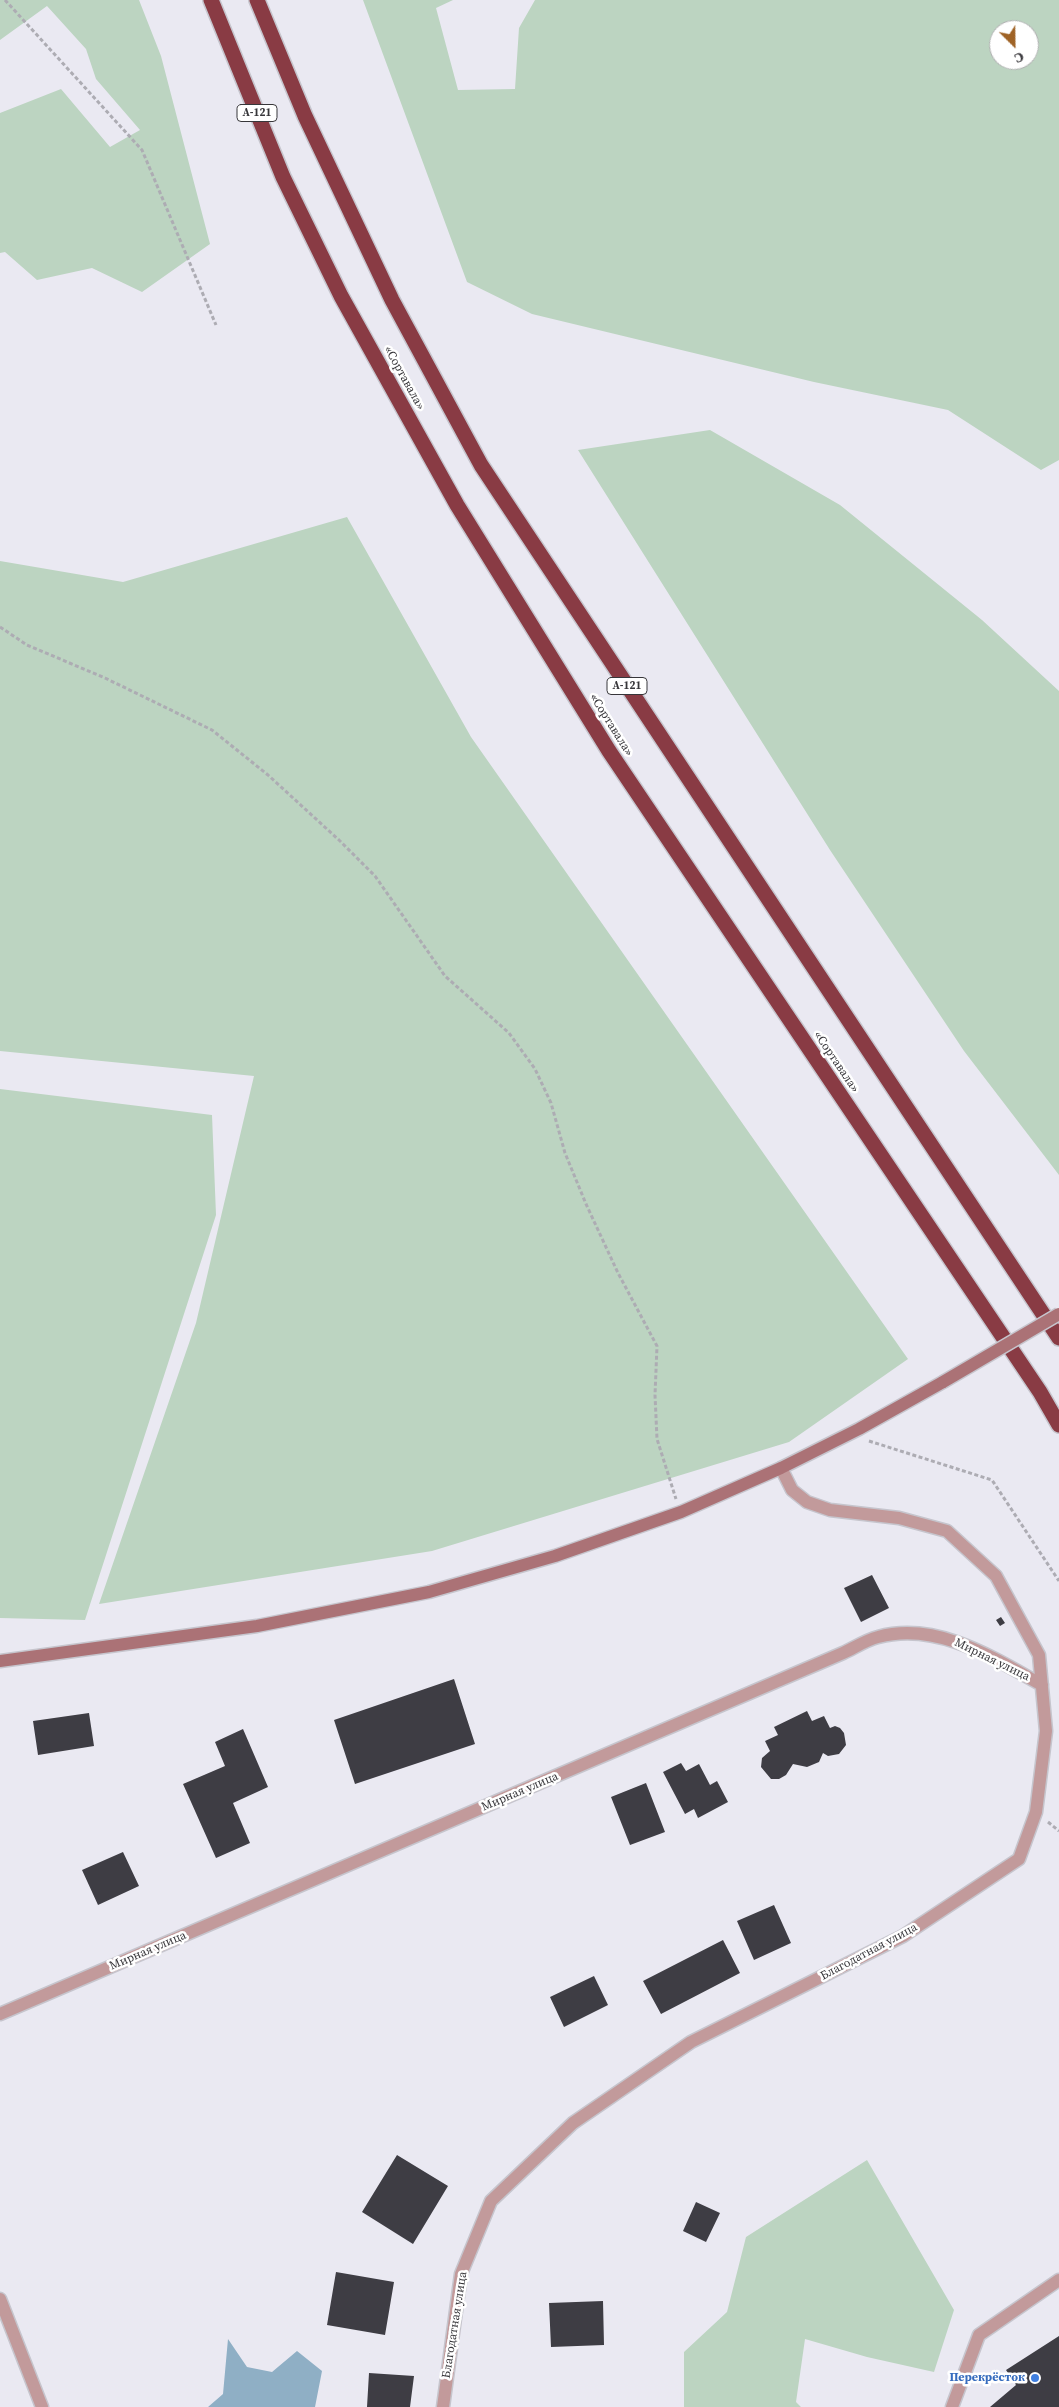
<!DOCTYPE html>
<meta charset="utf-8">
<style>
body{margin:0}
#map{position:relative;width:1059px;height:2407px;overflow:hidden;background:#eae9f2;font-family:"Source Serif 4",serif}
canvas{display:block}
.north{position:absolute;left:989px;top:20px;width:50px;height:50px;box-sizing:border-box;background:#fff;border:1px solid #afafb0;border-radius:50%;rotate:157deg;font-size:14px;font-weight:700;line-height:20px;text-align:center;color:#37363a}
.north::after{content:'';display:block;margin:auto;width:18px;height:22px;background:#9f6326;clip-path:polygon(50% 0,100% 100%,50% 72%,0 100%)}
</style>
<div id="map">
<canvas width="1059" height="2407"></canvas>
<div class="north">С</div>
</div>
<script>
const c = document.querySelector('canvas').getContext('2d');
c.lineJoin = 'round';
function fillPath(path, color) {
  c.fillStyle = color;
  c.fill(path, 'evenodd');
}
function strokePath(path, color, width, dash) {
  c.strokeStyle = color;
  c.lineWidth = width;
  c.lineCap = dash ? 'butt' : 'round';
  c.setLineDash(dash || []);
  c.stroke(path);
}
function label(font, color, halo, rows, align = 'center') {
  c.font = font + ' "Source Serif 4",serif';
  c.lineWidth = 5;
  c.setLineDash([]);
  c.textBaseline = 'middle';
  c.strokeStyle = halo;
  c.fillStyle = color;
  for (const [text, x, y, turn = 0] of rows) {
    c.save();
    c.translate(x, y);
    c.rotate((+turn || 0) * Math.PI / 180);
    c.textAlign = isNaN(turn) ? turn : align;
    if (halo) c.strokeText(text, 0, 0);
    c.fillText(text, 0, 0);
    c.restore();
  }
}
const green = new Path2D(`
 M 0,0 L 139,0 L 161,56 L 210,244 L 142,292 L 92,268 L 37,280 L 5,252 L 0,253 L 0,113 L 61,89 L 110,147 L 140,130 L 96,79 L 86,49 L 47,6 L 0,40 Z
 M 363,0 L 453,0 L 436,8 L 458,90 L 515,89 L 519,28 L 535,0 L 1059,0 L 1059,460 L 1041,470 L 948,410 L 814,382 L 532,314 L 467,282 ZM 999,30 L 1029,30 L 1029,60 L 999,60 Z
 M 710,430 L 840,505 L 982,620 L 1059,691 L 1059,1175 L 964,1051 L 830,850 L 578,450 Z
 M 347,517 L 471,737 L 908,1359 L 789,1442 L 432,1551 L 99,1604 L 196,1323 L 254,1076 L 0,1051 L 0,561 L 123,582 Z
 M 0,1089 L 212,1115 L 216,1215 L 85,1620 L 0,1618 Z
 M 867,2160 L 954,2310 L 934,2372 L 867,2357 L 805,2339 L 796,2402 L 801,2407 L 684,2407 L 684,2352 L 727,2312 L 746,2237 Z`);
const water = new Path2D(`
 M 228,2339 L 247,2367 L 272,2372 L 297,2351 L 322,2371 L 315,2407 L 208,2407 L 223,2394 Z`);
const building = new Path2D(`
 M 872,1575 L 889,1608 L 861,1622 L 844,1588 Z
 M 1001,1617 L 1005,1623 L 1000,1626 L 996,1620 Z
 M 454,1679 L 475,1744 L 355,1784 L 334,1720 Z
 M 807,1711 L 812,1721 L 824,1716 L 830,1728 L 835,1726 L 840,1728 L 844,1733 L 846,1745 L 839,1754 L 828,1756 L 823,1753 L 819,1762 L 807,1767 L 793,1764 L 786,1775 L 779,1779 L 771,1779 L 761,1767 L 762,1758 L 770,1751 L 765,1741 L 778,1735 L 774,1727 Z
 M 89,1713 L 94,1746 L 38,1755 L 33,1721 Z
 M 243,1729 L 268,1787 L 233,1803 L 250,1843 L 216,1858 L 183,1784 L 225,1766 L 215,1742 Z
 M 681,1763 L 686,1771 L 699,1764 L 710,1785 L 717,1781 L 728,1802 L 698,1818 L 694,1809 L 685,1814 L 663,1772 Z
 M 646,1783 L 665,1832 L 630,1845 L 611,1797 Z
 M 123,1852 L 139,1886 L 98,1905 L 82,1870 Z
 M 774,1905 L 791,1943 L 754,1960 L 737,1921 Z
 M 723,1940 L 740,1973 L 661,2014 L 643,1981 Z
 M 594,1976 L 608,2005 L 564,2027 L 550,1997 Z
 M 397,2155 L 448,2186 L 413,2244 L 362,2212 Z
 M 696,2202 L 720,2213 L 706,2242 L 683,2231 Z
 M 336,2272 L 394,2282 L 385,2335 L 327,2325 Z
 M 603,2301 L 604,2345 L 551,2347 L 549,2303 Z
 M 1059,2336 L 1059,2407 L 990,2407 L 1016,2385 L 1006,2370 Z
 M 369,2373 L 414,2376 L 410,2407 L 367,2407 Z`);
const path = new Path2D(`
 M 5,0 L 142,150 L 216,325
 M 0,627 L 27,645 L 105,678 L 212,730 L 268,775 L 340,841 L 375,876 L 445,976 L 509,1033 L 535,1069 L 551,1103 L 565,1153 L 586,1204 L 618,1273 L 657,1346 L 655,1395 L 657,1439 L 676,1499
 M 869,1441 L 992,1480 L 1059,1581
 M 1048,1822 L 1059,1831`);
const street = new Path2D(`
 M 0,2014 L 843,1653 C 854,1648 866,1640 878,1637 C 936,1621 992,1657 1042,1685
 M 0,2299 L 42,2407
 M 443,2407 L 461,2274 L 491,2201 L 573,2123 L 691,2042 L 903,1936 L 1019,1859 L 1036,1812 L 1046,1731 L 1039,1655 L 996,1576 L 947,1531 L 899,1518 L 830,1510 L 807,1502 L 792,1490 L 781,1468
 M 952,2407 L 979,2335 L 1059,2280`);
const secondary = new Path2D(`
 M 0,1661 L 257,1626 L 429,1592 L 555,1556 L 681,1512 L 781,1468 L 859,1429 L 943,1382`);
const highway = new Path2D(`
 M 211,0 L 283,177 L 341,296 L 457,505 L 609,751 L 1040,1392 L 1059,1425
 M 257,0 L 305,116 L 392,300 L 481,465 L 1059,1338`);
const secondaryBridge = new Path2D(`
 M 943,1382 L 1059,1314`);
const markers = [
 [1035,2378,5,"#3f7fe0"]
];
const shields = [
 [257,113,40],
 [627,686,40]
];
const shieldNames = [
 ["А-121",257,113],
 ["А-121",627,686]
];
const streetNames = [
 ["«Сортавала»",404,378,61],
 ["«Сортавала»",611,725,58],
 ["«Сортавала»",836,1062,56],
 ["Мирная улица",992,1660,26],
 ["Мирная улица",520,1792,-23],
 ["Мирная улица",148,1951,-23],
 ["Благодатная улица",869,1952,-28],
 ["Благодатная улица",455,2325,-81]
];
const shopNames = [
 ["Перекрёсток",1025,2378]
];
fillPath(green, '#bcd4c1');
fillPath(water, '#8fafc5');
fillPath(building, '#3e3d44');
strokePath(street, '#c6c5cd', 15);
strokePath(secondary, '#c6c5cd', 15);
strokePath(highway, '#c6c5cd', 18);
strokePath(path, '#adacb3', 3, [4, 2.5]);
strokePath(street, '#c29a9b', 12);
strokePath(secondary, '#ab7276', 12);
strokePath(highway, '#893b44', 15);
strokePath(secondaryBridge, '#c6c5cd', 15, []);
strokePath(secondaryBridge, '#ab7276', 12);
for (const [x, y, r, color] of markers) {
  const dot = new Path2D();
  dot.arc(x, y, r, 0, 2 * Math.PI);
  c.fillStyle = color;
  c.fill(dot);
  strokePath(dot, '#fff', 2);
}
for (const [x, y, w] of shields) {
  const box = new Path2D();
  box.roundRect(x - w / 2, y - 8.5, w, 17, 4);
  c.fillStyle = '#fff';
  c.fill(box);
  strokePath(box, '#37363a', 1);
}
label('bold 11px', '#37363a', null, shieldNames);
label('12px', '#37363a', '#fff', streetNames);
label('bold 12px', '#366cbe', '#fff', shopNames, 'right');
</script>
